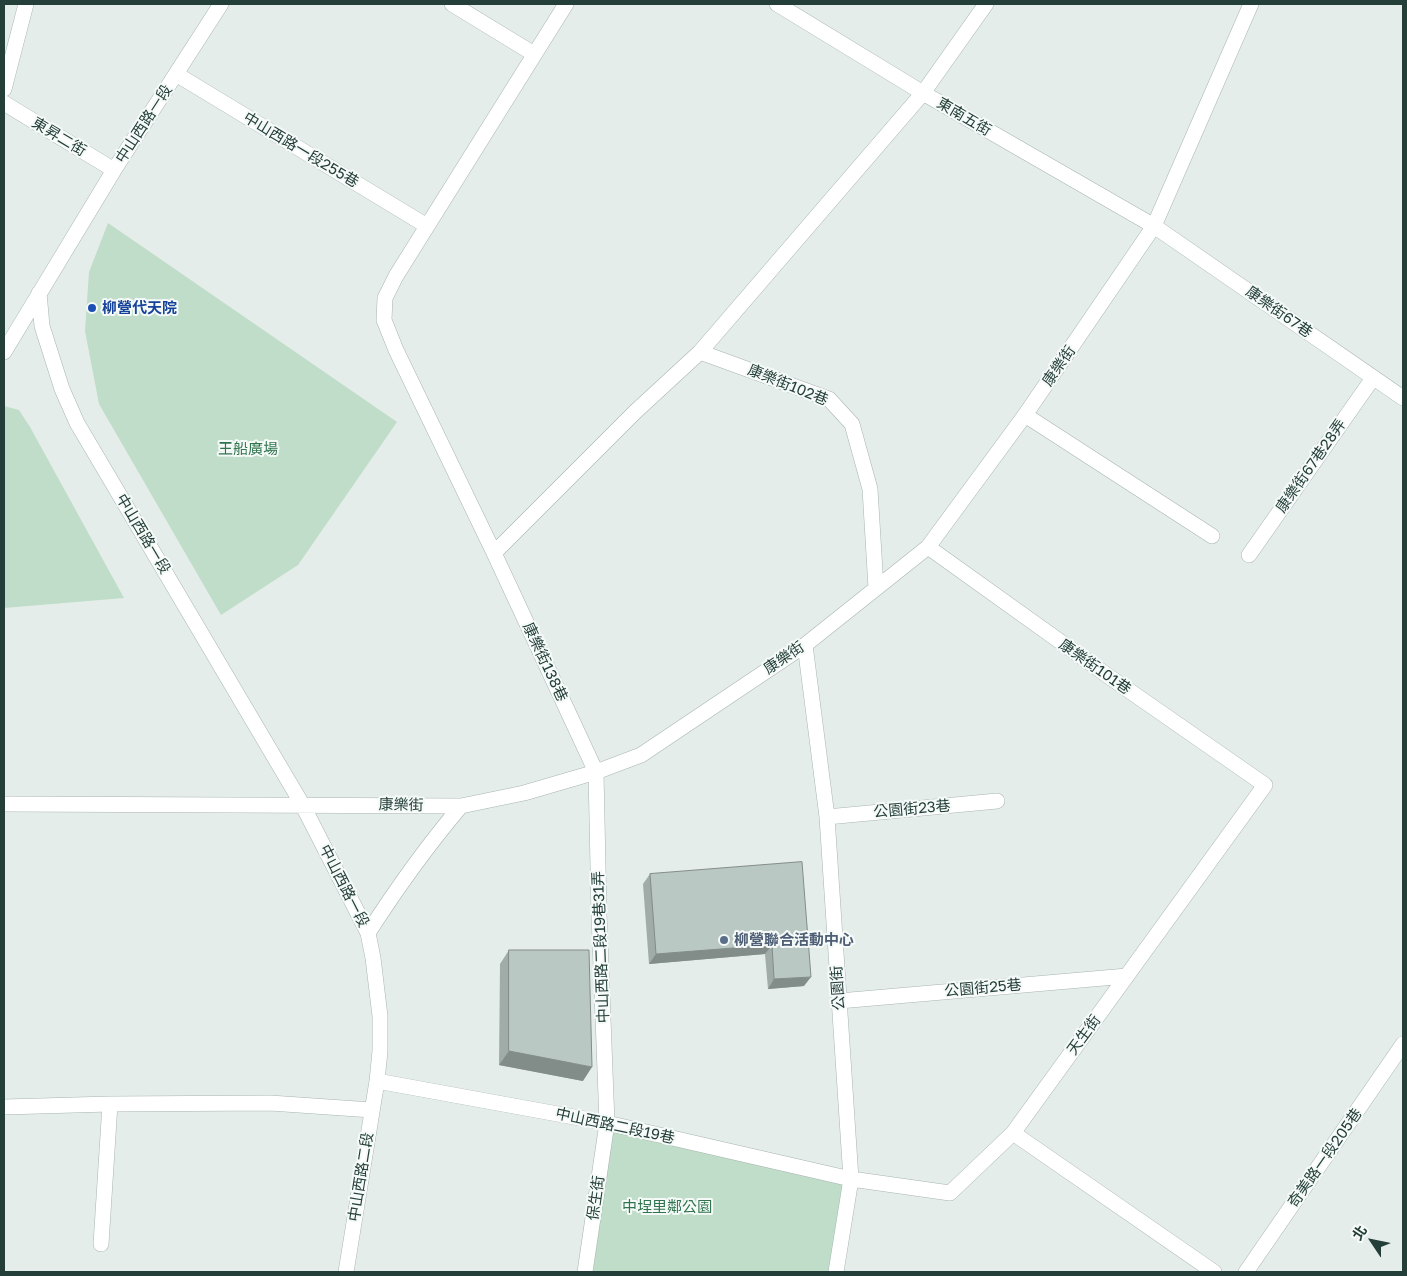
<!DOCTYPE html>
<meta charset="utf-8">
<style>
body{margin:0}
#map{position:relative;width:1407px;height:1276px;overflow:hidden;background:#e5edea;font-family:"Golos Text","Noto Sans TC",sans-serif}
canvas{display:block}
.frame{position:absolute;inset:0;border:5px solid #243f39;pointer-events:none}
.north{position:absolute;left:1347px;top:1216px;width:50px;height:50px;-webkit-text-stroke:4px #f5faf8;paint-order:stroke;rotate:304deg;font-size:14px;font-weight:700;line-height:20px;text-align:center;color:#243f39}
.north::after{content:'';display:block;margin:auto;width:18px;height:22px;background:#243f39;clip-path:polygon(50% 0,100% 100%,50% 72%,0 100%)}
</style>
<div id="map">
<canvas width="1407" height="1276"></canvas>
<div class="frame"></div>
<div class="north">北</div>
</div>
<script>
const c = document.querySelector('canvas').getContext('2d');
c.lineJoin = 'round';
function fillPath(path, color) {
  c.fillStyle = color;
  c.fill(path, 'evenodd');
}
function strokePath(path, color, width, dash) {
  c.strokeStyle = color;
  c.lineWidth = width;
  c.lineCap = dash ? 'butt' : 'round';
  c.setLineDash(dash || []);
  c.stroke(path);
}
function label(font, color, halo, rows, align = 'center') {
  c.font = font + ' "Golos Text","Noto Sans TC",sans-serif';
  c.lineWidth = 4;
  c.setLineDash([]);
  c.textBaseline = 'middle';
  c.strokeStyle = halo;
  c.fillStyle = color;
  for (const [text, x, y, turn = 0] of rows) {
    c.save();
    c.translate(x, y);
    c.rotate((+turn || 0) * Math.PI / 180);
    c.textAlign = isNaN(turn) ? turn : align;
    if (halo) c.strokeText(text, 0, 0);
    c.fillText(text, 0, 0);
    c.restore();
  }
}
const green = new Path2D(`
 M 108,223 L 397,422 L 298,565 L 221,615 L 99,404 L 85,331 L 89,272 Z
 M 4,406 L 19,410 L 30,427 L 124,598 L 4,608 Z
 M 609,1128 L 847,1181 L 830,1272 L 593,1272 Z`);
const minor = new Path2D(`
 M 452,4 L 534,54
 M 566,4 L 396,276 L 385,298 L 384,320 L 396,350 L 494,553 L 596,772 L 599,914 L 607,1123 L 585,1272
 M 777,4 L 923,93 L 1154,226 L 1403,398
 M 176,74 L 427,226
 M 4,89 L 26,4
 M 4,103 L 114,170
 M 39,293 L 42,326 L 62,389 L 77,423 L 302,804 L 368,933 L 373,958 L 380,1016 L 380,1051 L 377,1081 L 346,1272
 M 4,352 L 114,170 L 221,4
 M 700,352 L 829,399 L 852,424 L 870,489 L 876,588
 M 1025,415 L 1212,536
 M 494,553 L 635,412 L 700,352 L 923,93 L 986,4
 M 1249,555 L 1373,378
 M 805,645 L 827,817 L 851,1179 L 836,1272
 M 4,804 L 461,806 L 524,793 L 596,772 L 641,755 L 805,645 L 928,547 L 1025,415 L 1154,226 L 1251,4
 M 827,817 L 997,801
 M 368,933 C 397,888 427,846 461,806
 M 839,1001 L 1127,976
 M 377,1081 L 607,1123 L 851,1179 L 950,1193 L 1013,1133 L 1265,785 L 1111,678 L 928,547
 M 4,1107 L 110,1104 L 270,1103 L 372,1110
 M 1013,1133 L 1214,1272
 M 101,1244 L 110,1104
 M 1246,1272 L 1403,1044`);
const wall = new Path2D(`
 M 802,862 L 804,986 L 768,989 L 765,954 L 649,964 L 643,884 L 650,874 Z
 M 509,950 L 583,1081 L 499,1065 L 500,964 Z`);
const shadedWall = new Path2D(`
 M 772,945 L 765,954 L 649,964 L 656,954 Z
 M 811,977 L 804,986 L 768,989 L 774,979 Z
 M 509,1051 L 592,1067 L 583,1081 L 499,1065 Z`);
const building = new Path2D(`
 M 802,862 L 811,977 L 774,979 L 772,945 L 656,954 L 650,874 Z
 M 509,950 L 589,950 L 592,1067 L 509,1051 Z`);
const markers = [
 [92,308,5,"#1a4fb4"],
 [724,940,5,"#5c6f8a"]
];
const streetNames = [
 ["東南五街",964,117,30],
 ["中山西路一段",144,124,-57],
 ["東昇二街",59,137,31],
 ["中山西路一段255巷",301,150,31],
 ["康樂街67巷",1279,312,35],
 ["康樂街",1059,366,-55],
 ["康樂街102巷",788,385,22],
 ["康樂街67巷28弄",1311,466,-55],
 ["中山西路一段",143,534,59],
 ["康樂街",784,658,-34],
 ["康樂街138巷",545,662,65],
 ["康樂街101巷",1095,667,35],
 ["康樂街",401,805,1],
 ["公園街23巷",912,809,-5],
 ["中山西路一段",344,886,63],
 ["中山西路二段19巷31弄",601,947,-92],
 ["公園街",838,988,-94],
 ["公園街25巷",983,988,-5],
 ["天生街",1084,1035,-54],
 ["中山西路二段19巷",615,1126,12],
 ["奇美路一段205巷",1325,1158,-55],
 ["中山西路二段",361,1177,-81],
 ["保生街",596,1198,-82]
];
const transitNames = [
 ["柳營代天院",102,308]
];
const parkNames = [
 ["王船廣場",248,449],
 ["中埕里鄰公園",667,1207]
];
const serviceNames = [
 ["柳營聯合活動中心",734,940]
];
fillPath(green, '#bfddc8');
strokePath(minor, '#a7b5b1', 16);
strokePath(minor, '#fff', 15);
fillPath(wall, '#a0aca8');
fillPath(shadedWall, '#828c88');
fillPath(building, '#bac8c3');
strokePath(building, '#828c88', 1);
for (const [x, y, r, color] of markers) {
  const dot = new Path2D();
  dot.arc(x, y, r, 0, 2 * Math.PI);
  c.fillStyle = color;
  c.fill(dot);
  strokePath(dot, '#f5faf8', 2);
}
label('15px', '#243f39', '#f5faf8', streetNames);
label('bold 15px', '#164399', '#f5faf8', transitNames, 'left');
label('15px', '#30744e', '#f5faf8', parkNames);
label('bold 15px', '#4e5e75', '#f5faf8', serviceNames, 'left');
</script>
